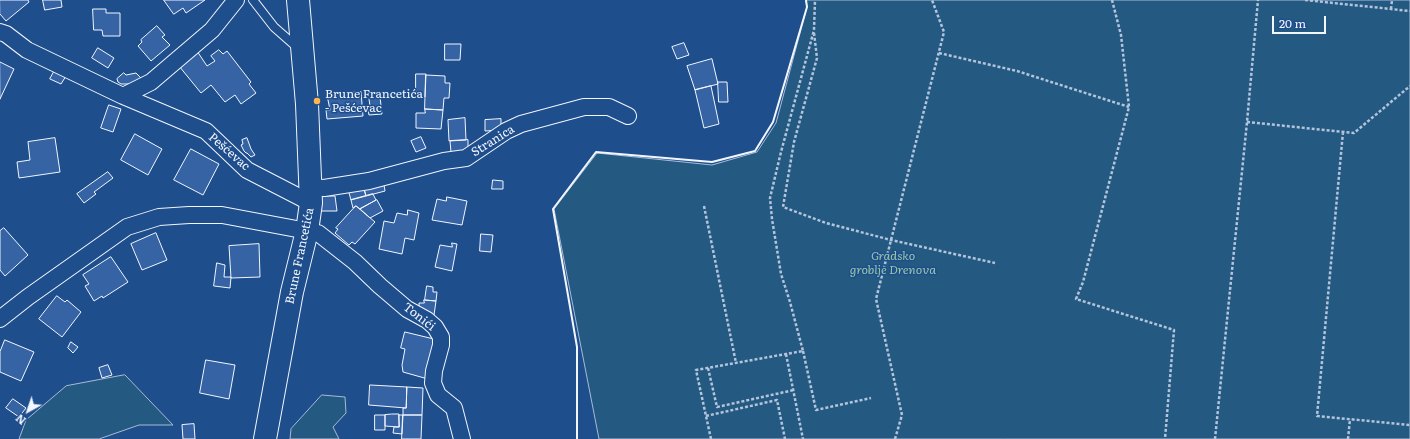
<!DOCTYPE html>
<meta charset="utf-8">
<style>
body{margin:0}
#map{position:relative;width:1410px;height:439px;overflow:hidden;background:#1f4e8c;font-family:Literata,serif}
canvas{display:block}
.north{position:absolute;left:8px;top:391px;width:40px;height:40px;-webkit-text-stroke:3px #1f4e8c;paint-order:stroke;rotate:220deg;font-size:11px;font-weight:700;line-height:16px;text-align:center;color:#f2f6ff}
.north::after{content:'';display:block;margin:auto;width:14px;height:18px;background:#f2f6ff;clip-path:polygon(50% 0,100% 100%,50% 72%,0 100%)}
.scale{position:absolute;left:1272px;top:16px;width:54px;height:18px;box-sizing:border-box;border:2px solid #f2f6ff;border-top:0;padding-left:5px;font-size:12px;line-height:14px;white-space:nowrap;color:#f2f6ff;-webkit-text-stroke:3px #1f4e8c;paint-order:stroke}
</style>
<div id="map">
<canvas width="1410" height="439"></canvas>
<div class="north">N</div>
<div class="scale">20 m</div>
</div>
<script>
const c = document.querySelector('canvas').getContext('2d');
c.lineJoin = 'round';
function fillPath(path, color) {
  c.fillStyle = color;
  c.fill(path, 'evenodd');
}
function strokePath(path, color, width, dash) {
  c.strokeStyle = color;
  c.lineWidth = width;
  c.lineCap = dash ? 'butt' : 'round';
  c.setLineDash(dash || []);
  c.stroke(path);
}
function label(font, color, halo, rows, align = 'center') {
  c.font = font + ' Literata,serif';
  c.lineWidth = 3;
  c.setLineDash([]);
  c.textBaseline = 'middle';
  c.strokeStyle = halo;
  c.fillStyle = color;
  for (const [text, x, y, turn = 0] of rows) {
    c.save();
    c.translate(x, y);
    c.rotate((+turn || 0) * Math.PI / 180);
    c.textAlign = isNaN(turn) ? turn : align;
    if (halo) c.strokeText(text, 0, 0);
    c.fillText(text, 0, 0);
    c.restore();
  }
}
const green = new Path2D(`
 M 806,0 L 1410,0 L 1410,439 L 599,439 L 554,209 L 597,153 L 712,165 L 757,152 L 776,123 L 807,7 Z
 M 125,375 L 173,425 L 139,425 L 99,439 L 19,439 L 26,420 L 66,386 Z
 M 322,395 L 345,397 L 346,413 L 333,427 L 339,439 L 290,439 L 291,429 Z`);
const building = new Path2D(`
 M 0,0 L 28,0 L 29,2 L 6,21 L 0,14 Z
 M 43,0 L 61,0 L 62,7 L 45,10 Z
 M 164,0 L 205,0 L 186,13 L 183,8 L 174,14 Z
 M 93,9 L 106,9 L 106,13 L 120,13 L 120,36 L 103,36 L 102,30 L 94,30 Z
 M 157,26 L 165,35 L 162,37 L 170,45 L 151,61 L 138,46 L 142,42 L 141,40 Z
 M 684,43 L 689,55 L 677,59 L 672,47 Z
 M 445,44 L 461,44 L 460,60 L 445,60 Z
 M 98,48 L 114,58 L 108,68 L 92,58 Z
 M 219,50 L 223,54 L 227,51 L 251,82 L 249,84 L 256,93 L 241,104 L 235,95 L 225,102 L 211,85 L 201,93 L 179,66 L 197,51 L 207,66 L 215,61 L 211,56 Z
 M 712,59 L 718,84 L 695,90 L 687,66 Z
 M 0,62 L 14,69 L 0,99 Z
 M 55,70 L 66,76 L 61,84 L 50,79 Z
 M 124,73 L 126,75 L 136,73 L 142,79 L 130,84 L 121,84 L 118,82 L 117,79 Z
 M 416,74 L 426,74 L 425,97 L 418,97 L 419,92 L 416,92 Z
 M 426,75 L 445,76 L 445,83 L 450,83 L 449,98 L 444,98 L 443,110 L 425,109 Z
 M 718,82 L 727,82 L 728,102 L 719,102 Z
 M 711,86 L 719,124 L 704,128 L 695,90 Z
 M 361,92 L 363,116 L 327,119 L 326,110 L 330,110 L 327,95 Z
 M 380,97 L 382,114 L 369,115 L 367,107 L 370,106 L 369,99 Z
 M 109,105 L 121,109 L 113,132 L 101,128 Z
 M 425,109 L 443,110 L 441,129 L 416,128 L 416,113 L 425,113 Z
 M 465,118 L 466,140 L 449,141 L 448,120 Z
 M 501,119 L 501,130 L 485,131 L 485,120 Z
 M 135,134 L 162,149 L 148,175 L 121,160 Z
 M 421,137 L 426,148 L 416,152 L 411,141 Z
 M 55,138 L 60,172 L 19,178 L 17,162 L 30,160 L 28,142 Z
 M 247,138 L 251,149 L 255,155 L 251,157 L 247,153 L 246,153 L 244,151 L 241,145 L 243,144 L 242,140 Z
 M 468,140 L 468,152 L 451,152 L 450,141 Z
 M 191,149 L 219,164 L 203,195 L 174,180 Z
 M 108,172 L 113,178 L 94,192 L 96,194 L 84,203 L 77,194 Z
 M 493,180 L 503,181 L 503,189 L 492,189 Z
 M 384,185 L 385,191 L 366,196 L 364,189 Z
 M 364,189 L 366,196 L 351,200 L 349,193 Z
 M 373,194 L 376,200 L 360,209 L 356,206 L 353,208 L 351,200 Z
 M 321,196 L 335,196 L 337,211 L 322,211 Z
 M 447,197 L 467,201 L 462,225 L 432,220 L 437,199 L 446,201 Z
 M 377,200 L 383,211 L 370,218 L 360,209 Z
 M 356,206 L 375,222 L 355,244 L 352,242 L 349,245 L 335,233 L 338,229 L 336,228 Z
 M 408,210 L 419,213 L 414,240 L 405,238 L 402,254 L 379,249 L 384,221 L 394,223 L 397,213 L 407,215 Z
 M 4,228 L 28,255 L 5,276 L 0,270 L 0,231 Z
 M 156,233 L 167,260 L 142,270 L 131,244 Z
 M 481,234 L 493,235 L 491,252 L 480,251 Z
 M 452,243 L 457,244 L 452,271 L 435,267 L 440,245 L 452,247 Z
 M 259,244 L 260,277 L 231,278 L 229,246 Z
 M 111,257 L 128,282 L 103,298 L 102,296 L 94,301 L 85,286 L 89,284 L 83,275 Z
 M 217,263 L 225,265 L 224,277 L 231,277 L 230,288 L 214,286 Z
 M 427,286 L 433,287 L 433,292 L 437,292 L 436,301 L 425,300 Z
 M 57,296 L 65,302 L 67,300 L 81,312 L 62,337 L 39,319 Z
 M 424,300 L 436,301 L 434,315 L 421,314 L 419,312 L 419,303 L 424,303 Z
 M 405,332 L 438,340 L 428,379 L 403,372 L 402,365 L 405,349 L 401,348 Z
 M 5,340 L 34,352 L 21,381 L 0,372 L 0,352 Z
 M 71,342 L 78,347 L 73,353 L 68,348 Z
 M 206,360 L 235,365 L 229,399 L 200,393 Z
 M 108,365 L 112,375 L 102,378 L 99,368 Z
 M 370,385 L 407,387 L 406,408 L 369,405 Z
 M 407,387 L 423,388 L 422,415 L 403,415 L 403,408 L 406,408 Z
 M 13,399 L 26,408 L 19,417 L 6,408 Z
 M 392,414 L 399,414 L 399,427 L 385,426 L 385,415 Z
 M 375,415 L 385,415 L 385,430 L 375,430 Z
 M 399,415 L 403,415 L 402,434 L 393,433 L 394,427 L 399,427 Z
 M 403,415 L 422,415 L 421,439 L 402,439 Z
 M 194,424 L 195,439 L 183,439 L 182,425 Z`);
const path = new Path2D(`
 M 1112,0 L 1121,35 L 1129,107 L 1083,282 L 1076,299 L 1174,330 L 1165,439
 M 1305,0 L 1410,11
 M 1391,9 L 1392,0
 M 814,33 L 817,58 L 794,142 L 783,207 L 826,223 L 891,240 L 995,263
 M 939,53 L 1017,71 L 1129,107
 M 1247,122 L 1354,133 L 1410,86
 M 1343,132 L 1317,416 L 1410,425
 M 704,206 L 736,363
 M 803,351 L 816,410 L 871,398
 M 786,354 L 803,439
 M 708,368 L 717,407 L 794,390
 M 706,416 L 777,400 L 785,439
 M 711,439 L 696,370 L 803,351 L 790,302 L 781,274 L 772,219 L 770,198 L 781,152 L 814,30 L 815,0
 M 895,439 L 902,415 L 876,299 L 944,32 L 932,0
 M 1215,439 L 1247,122 L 1258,0
 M 1348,439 L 1350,419`);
const lane = new Path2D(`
 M 253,0 L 274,27 L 299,49`);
const street = new Path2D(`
 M 0,32 L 6,34 L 27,50 L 123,96 L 206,131 L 247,170 L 311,203
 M 123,96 L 151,82 L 212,30 L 236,0
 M 310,187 L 324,188 L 369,181 L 444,161 L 466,158 L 506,131 L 521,124 L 584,107 L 609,107 L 628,116
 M 0,319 L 28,297 L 127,227 L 159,217 L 189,215 L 222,215 L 318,233 L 355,262 L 380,286 L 407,309 L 427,320 L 435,327 L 441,337 L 441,345 L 434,371 L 433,383 L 438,395 L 454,408 L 462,439`);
const secondary = new Path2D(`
 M 265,439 L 292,292 L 307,231 L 311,203 L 307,104 L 298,0`);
const wall = new Path2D(`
 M 577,439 L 577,347 L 553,209 L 596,152 L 712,162 L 755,151 L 773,122 L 807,7 L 806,0`);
const markers = [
 [317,101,4,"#ffb74d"]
];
const poiNames = [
 ["Brune Francetića",325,94],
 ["- Pešćevac",325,108]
];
const streetNames = [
 ["Stranica",493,141,-32],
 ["Pešćevac",229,152,41],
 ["Brune Francetića",300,256,-78],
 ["Tonići",419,317,38]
];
const parkNames = [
 ["Gradsko",893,256],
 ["groblje Drenova",893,270]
];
fillPath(green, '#245a82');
strokePath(green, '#a8bbd7', 1);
fillPath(building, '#3563a3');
strokePath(building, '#f2f6ff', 1);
strokePath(lane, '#f2f6ff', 10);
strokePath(street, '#f2f6ff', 18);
strokePath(secondary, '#f2f6ff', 24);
strokePath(path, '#b3c4dc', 2.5, [3, 2]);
strokePath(lane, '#1f4e8c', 8);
strokePath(street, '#1f4e8c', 16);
strokePath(secondary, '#1f4e8c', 22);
strokePath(wall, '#f2f6ff', 2);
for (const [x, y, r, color] of markers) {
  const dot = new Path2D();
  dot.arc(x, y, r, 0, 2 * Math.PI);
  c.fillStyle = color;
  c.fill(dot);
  strokePath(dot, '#1f4e8c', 1.5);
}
label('12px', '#f2f6ff', '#1f4e8c', poiNames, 'left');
label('12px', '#f2f6ff', '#1f4e8c', streetNames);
label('italic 12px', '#97c8a6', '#1f4e8c', parkNames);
</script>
